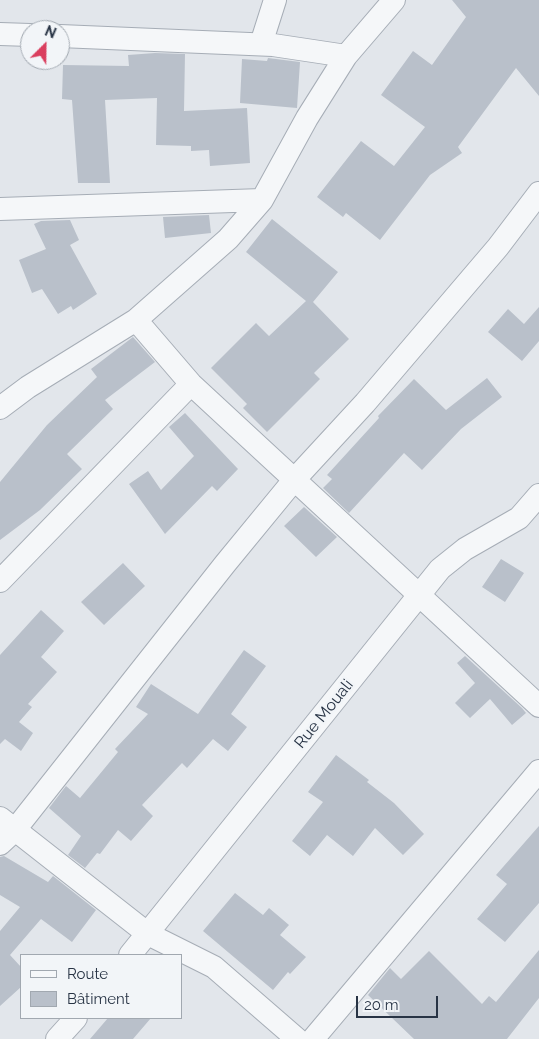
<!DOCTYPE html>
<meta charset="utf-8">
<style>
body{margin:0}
#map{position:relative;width:539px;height:1039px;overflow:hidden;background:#e2e6eb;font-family:Raleway,sans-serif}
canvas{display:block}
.legend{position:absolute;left:20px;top:954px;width:162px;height:65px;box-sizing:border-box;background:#f2f5f8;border:1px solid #a1a8b0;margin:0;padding:6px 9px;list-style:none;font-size:15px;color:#283445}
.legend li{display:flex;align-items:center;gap:10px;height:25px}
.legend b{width:25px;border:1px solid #a1a8b0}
.north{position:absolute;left:20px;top:20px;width:50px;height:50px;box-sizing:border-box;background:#f2f5f8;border:1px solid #a1a8b0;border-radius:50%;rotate:23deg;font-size:14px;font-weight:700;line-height:20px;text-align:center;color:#283445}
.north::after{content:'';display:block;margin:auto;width:18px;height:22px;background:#da3e5e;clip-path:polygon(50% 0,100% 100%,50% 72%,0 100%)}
.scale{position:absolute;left:356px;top:996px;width:82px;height:22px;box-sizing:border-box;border:2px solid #283445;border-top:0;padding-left:6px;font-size:15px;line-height:18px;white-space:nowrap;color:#283445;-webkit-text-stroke:4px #f2f5f8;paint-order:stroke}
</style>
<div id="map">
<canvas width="539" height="1039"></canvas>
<ul class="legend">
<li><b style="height:6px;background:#f5f7f9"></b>Route</li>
<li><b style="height:14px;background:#b9c0ca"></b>Bâtiment</li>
</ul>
<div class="north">N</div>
<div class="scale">20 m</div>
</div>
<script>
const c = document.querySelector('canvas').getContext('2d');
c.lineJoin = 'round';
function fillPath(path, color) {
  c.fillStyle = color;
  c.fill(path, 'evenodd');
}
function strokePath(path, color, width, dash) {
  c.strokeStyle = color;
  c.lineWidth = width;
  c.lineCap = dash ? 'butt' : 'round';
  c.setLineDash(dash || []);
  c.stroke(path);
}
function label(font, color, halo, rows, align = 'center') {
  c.font = font + ' Raleway,sans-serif';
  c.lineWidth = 5;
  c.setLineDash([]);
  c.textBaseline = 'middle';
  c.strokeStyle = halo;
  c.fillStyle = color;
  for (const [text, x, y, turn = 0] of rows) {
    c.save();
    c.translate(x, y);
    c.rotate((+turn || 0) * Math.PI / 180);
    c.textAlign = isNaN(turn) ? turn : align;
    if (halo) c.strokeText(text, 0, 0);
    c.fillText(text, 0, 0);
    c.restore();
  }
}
const building = new Path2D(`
 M 452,0 L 539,0 L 539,96 L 516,68 L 458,147 L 462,153 L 430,175 L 380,240 L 346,213 L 343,217 L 317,197 L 361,141 L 394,166 L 425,127 L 381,95 L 413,51 L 432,65 L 466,17 Z
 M 155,53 L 185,54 L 184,111 L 247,108 L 250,163 L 210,166 L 209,150 L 191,151 L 191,146 L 156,145 L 157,98 L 105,100 L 110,183 L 78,183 L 72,100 L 62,99 L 63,65 L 129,66 L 128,55 Z
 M 268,58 L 300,62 L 297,108 L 240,103 L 242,59 L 267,61 Z
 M 209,215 L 211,233 L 165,238 L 163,217 Z
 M 272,219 L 338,272 L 313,302 L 349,339 L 314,373 L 320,379 L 267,432 L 243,408 L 247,404 L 211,368 L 256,323 L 269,336 L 306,301 L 246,252 Z
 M 70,220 L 79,240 L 70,245 L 97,294 L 73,310 L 71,306 L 58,314 L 42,289 L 32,293 L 19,260 L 46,249 L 34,224 L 41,221 Z
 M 539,307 L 539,341 L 522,361 L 488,332 L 508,309 L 524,324 Z
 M 133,337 L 155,362 L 105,400 L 113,409 L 67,454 L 82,469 L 40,510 L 0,540 L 0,482 L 47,425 L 97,377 L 91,369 Z
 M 487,378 L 502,397 L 461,429 L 422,470 L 404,453 L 349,513 L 323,488 L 332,479 L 327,475 L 379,418 L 378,416 L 414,379 L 446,410 Z
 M 185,413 L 238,469 L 217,491 L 212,486 L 165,534 L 129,484 L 148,471 L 161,490 L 194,456 L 169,427 Z
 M 304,507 L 337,537 L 316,557 L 284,526 Z
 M 501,559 L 524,573 L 505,602 L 482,587 Z
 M 123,563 L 145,586 L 104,625 L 81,602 Z
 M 41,610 L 64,631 L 41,657 L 57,672 L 28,704 L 32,707 L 19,722 L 33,733 L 21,751 L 5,739 L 0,744 L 0,655 Z
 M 244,650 L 266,666 L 231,714 L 247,727 L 228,751 L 213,739 L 187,768 L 182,763 L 142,805 L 153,816 L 131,841 L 118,830 L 100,854 L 97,853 L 85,868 L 68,855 L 81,836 L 49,808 L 66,786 L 80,798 L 118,752 L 115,749 L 148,714 L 136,707 L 151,684 L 198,714 Z
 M 465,656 L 522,708 L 526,713 L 512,725 L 490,699 L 470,718 L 455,703 L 475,683 L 457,663 Z
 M 336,755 L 369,780 L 367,782 L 394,803 L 424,834 L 403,855 L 375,828 L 353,856 L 327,835 L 310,856 L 292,841 L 323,802 L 308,792 Z
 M 539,826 L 539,903 L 505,942 L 477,919 L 507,884 L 496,875 Z
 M 4,856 L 48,882 L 53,876 L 96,910 L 72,942 L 41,919 L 10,955 L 21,967 L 21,987 L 0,1006 L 0,931 L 20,907 L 0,895 L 0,857 Z
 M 235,893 L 263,915 L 269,908 L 289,925 L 280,935 L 306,957 L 290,974 L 288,972 L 273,990 L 203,931 Z
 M 539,950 L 539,998 L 507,1039 L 414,1039 L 368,995 L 390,968 L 401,979 L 429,951 L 482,1004 L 489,996 L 496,1002 Z
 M 108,1018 L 151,1018 L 133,1039 L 90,1039 Z`);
const minor = new Path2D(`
 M 0,34 L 30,35
 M 60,36 L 273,45 L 346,56
 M 261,44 L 275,0
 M 0,209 L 262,200
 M 136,320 L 191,384 L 539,706
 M 0,408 L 28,387 L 136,320 L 228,239 L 262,200 L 307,118 L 346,56 L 394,0
 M 0,581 L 191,384
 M 0,818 L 148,934 L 214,967 L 297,1039
 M 0,844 L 14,831 L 225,564 L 294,480 L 365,403 L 498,247 L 539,193
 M 130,955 L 440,569 L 465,549 L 519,518 L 539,495
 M 57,1039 L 76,1018
 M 313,1039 L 539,771`);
const streetNames = [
 ["Rue Mouali",324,714,-51]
];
fillPath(building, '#b9c0ca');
strokePath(minor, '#a6adb6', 24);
strokePath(minor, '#f5f7f9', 22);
label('16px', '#283445', '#f2f5f8', streetNames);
</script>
